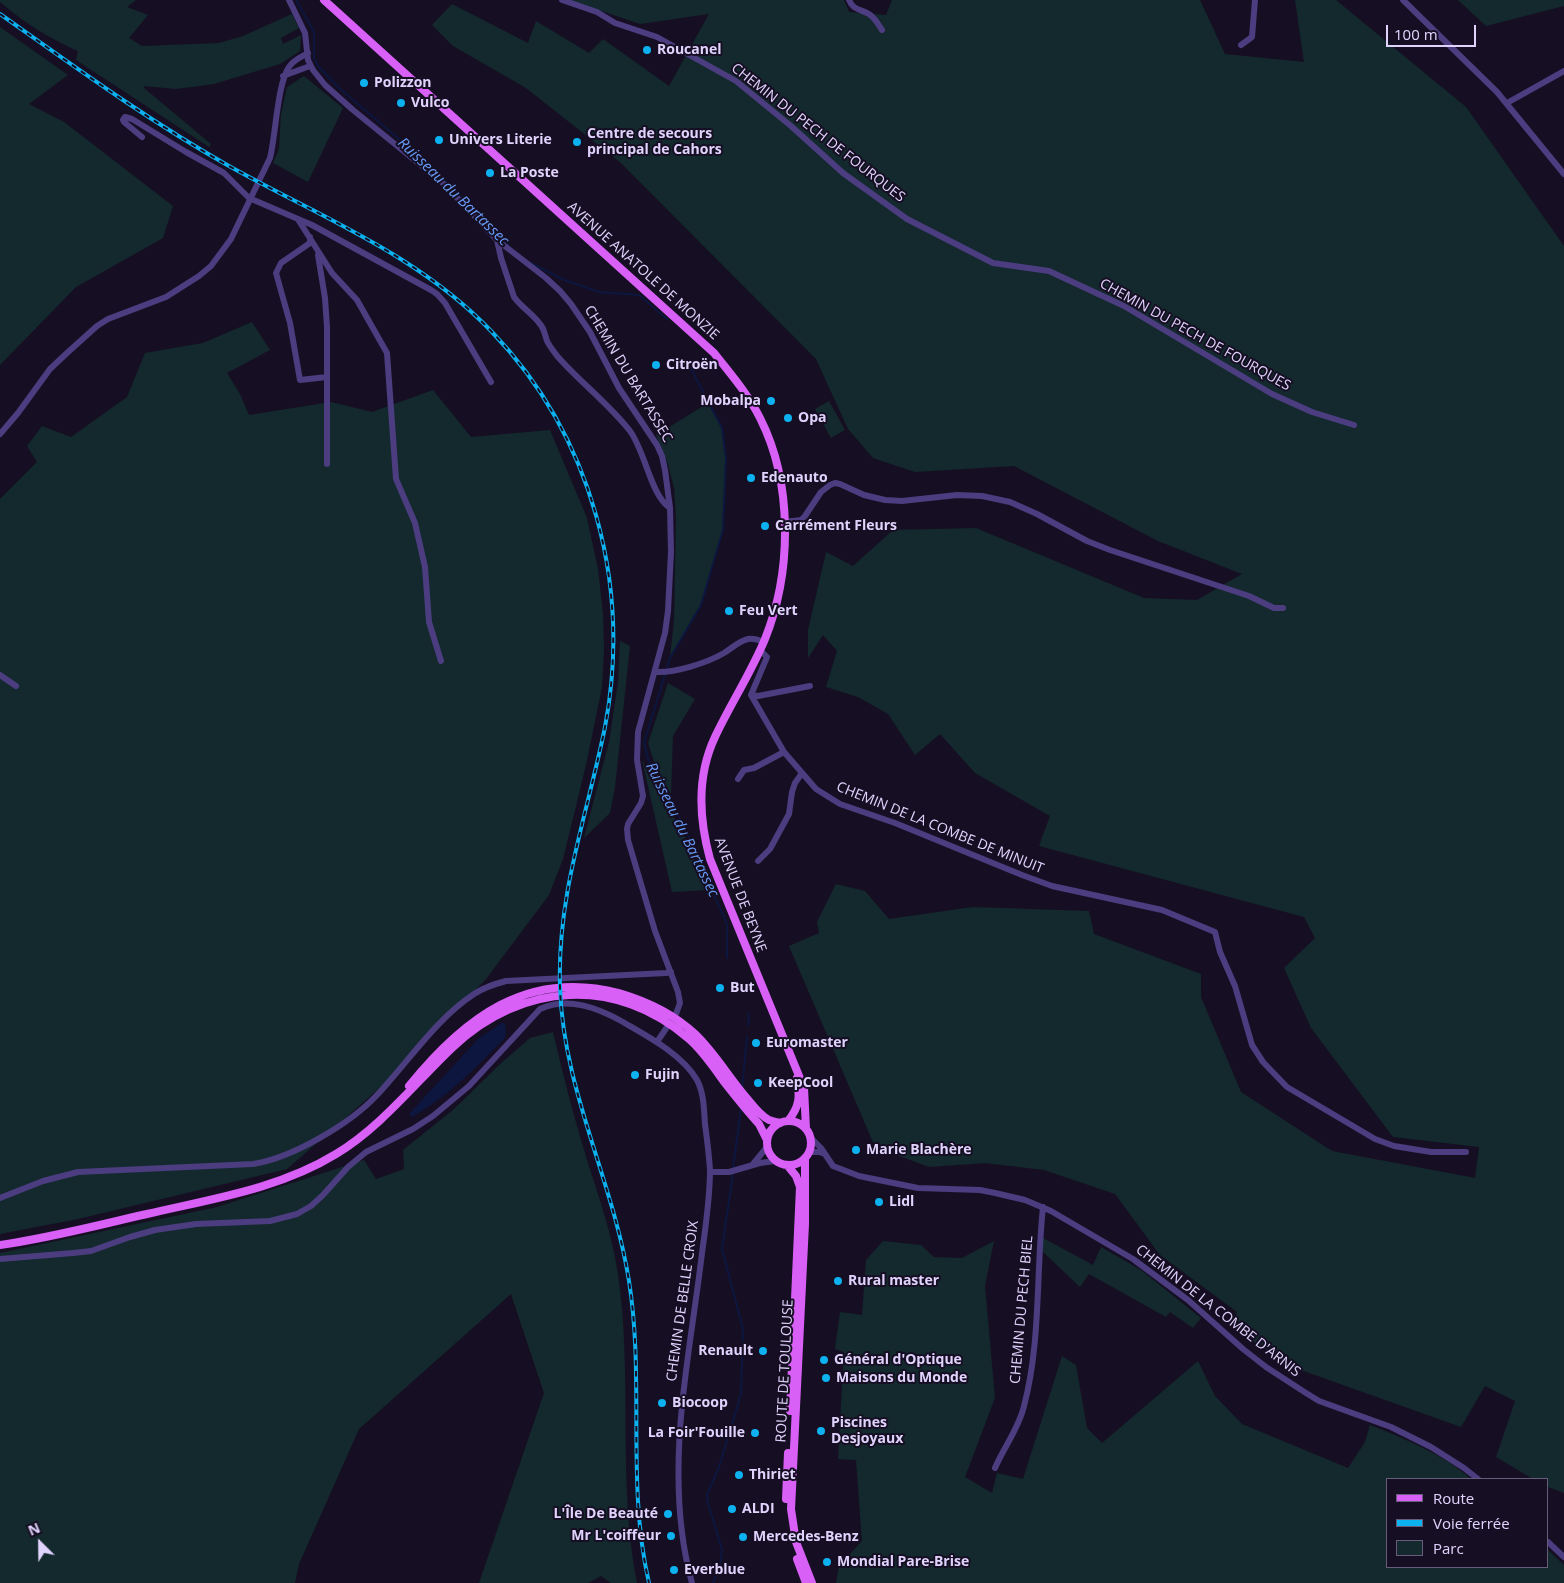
<!DOCTYPE html>
<meta charset="utf-8">
<style>
body{margin:0}
#map{position:relative;width:1564px;height:1583px;overflow:hidden;background:#160f23;font-family:"Open Sans",sans-serif}
canvas{display:block}
.legend{position:absolute;left:1386px;top:1478px;width:162px;height:90px;box-sizing:border-box;background:#160f23;border:1px solid #675d7a;margin:0;padding:6px 9px;list-style:none;font-size:15px;color:#e0d3fd}
.legend li{display:flex;align-items:center;gap:10px;height:25px}
.legend b{width:25px;border:1px solid #675d7a}
.north{position:absolute;left:15px;top:1518px;width:50px;height:50px;-webkit-text-stroke:4px #160f23;paint-order:stroke;rotate:337deg;font-size:14px;font-weight:700;line-height:20px;text-align:center;color:#e0d3fd}
.north::after{content:'';display:block;margin:auto;width:18px;height:22px;background:#e0d3fd;clip-path:polygon(50% 0,100% 100%,50% 72%,0 100%)}
.scale{position:absolute;left:1386px;top:25px;width:90px;height:22px;box-sizing:border-box;border:2px solid #e0d3fd;border-top:0;padding-left:6px;font-size:15px;line-height:18px;white-space:nowrap;color:#e0d3fd;-webkit-text-stroke:4px #160f23;paint-order:stroke}
</style>
<div id="map">
<canvas width="1564" height="1583"></canvas>
<ul class="legend">
<li><b style="height:6px;background:#d960f7"></b>Route</li>
<li><b style="height:6px;background:#0cb1f0"></b>Voie ferrée</li>
<li><b style="height:14px;background:#13292d"></b>Parc</li>
</ul>
<div class="north">N</div>
<div class="scale">100 m</div>
</div>
<script>
const c = document.querySelector('canvas').getContext('2d');
c.lineJoin = 'round';
function fillPath(path, color) {
  c.fillStyle = color;
  c.fill(path, 'evenodd');
}
function strokePath(path, color, width, dash) {
  c.strokeStyle = color;
  c.lineWidth = width;
  c.lineCap = dash ? 'butt' : 'round';
  c.setLineDash(dash || []);
  c.stroke(path);
}
function label(font, color, halo, rows, align = 'center') {
  c.font = font + ' "Open Sans",sans-serif';
  c.lineWidth = 4;
  c.setLineDash([]);
  c.textBaseline = 'middle';
  c.strokeStyle = halo;
  c.fillStyle = color;
  for (const [text, x, y, turn = 0] of rows) {
    c.save();
    c.translate(x, y);
    c.rotate((+turn || 0) * Math.PI / 180);
    c.textAlign = isNaN(turn) ? turn : align;
    if (halo) c.strokeText(text, 0, 0);
    c.fillText(text, 0, 0);
    c.restore();
  }
}
const green = new Path2D(`
 M 0,0 L 136,0 L 127,7 L 148,15 L 129,38 L 142,46 L 219,43 L 243,36 L 292,14 L 299,28 L 281,38 L 283,44 L 301,35 L 300,51 L 280,64 L 214,84 L 176,89 L 144,86 L 144,88 L 211,144 L 209,147 L 76,60 L 78,51 C 47,37 26,24 0,2 Z
 M 569,0 L 844,0 L 849,12 L 886,15 L 892,0 L 1200,0 L 1225,54 L 1304,62 L 1295,0 L 1336,0 L 1466,107 L 1564,246 L 1564,1493 L 1548,1487 L 1548,1479 L 1533,1479 L 1496,1457 L 1515,1401 L 1485,1386 L 1461,1427 L 1298,1369 L 1230,1327 L 1237,1312 L 1160,1255 L 1115,1194 L 1044,1170 L 985,1163 L 929,1167 L 875,1147 L 789,946 L 819,933 L 817,922 L 836,884 L 865,891 L 889,919 L 973,907 L 1089,911 L 1094,934 L 1201,974 L 1201,997 L 1241,1092 L 1332,1151 L 1475,1178 L 1479,1147 L 1393,1137 L 1311,1028 L 1284,968 L 1315,938 L 1304,917 L 1039,846 L 1050,816 L 975,773 L 940,734 L 915,755 L 888,714 L 858,697 L 826,687 L 837,651 L 823,635 L 808,658 L 808,630 L 826,552 L 853,566 L 893,530 L 976,528 L 1144,598 L 1197,600 L 1242,574 L 1158,541 L 1014,466 L 915,472 L 873,458 L 848,429 L 816,359 L 621,163 L 526,88 L 453,46 L 432,25 L 452,4 L 528,43 L 536,21 L 589,53 L 603,39 L 669,86 L 709,14 L 640,24 Z
 M 1458,0 L 1564,0 L 1564,6 L 1486,26 Z
 M 0,27 L 68,75 L 29,104 L 64,122 L 173,206 L 163,238 L 76,287 L 0,365 Z
 M 304,76 L 343,108 L 308,182 L 273,163 L 279,149 L 281,114 L 287,87 Z
 M 252,322 L 270,350 L 227,373 L 240,394 L 249,415 L 331,402 L 372,412 L 433,390 L 471,437 L 550,430 L 587,518 L 598,569 L 603,613 L 604,652 L 602,687 L 586,765 L 563,859 L 549,895 L 486,979 L 383,1085 L 287,1169 L 78,1219 L 0,1234 L 0,499 L 37,462 L 27,446 L 42,426 L 71,437 L 127,397 L 145,353 L 203,343 Z
 M 829,401 L 845,430 L 831,438 L 815,409 Z
 M 708,403 L 722,428 L 724,436 L 726,459 L 723,530 L 701,605 L 670,658 L 674,620 L 676,518 L 674,488 L 668,464 L 656,435 Z
 M 620,641 L 630,646 L 615,787 L 610,813 L 584,838 L 609,742 L 618,682 Z
 M 668,683 L 695,699 L 673,736 L 671,794 L 657,771 L 648,743 Z
 M 642,760 L 685,837 L 708,890 L 672,892 Z
 M 553,1032 C 563,1075 574,1118 587,1160 C 599,1197 612,1235 618,1274 C 633,1376 617,1481 637,1583 L 611,1583 L 601,1576 L 588,1583 L 479,1583 L 544,1393 L 511,1294 L 359,1429 L 299,1564 L 295,1583 L 0,1583 L 0,1253 L 217,1207 L 364,1160 L 376,1179 L 404,1169 L 403,1150 L 454,1109 L 499,1065 L 530,1038 Z
 M 1043,1238 L 1093,1265 L 1101,1247 L 1141,1270 L 1201,1318 L 1193,1328 L 1170,1312 L 1166,1317 L 1089,1274 L 1080,1287 L 1042,1251 Z
 M 883,1241 L 921,1245 L 934,1257 L 962,1258 L 994,1241 L 985,1286 L 995,1398 L 965,1477 L 992,1493 L 997,1473 L 1023,1479 L 1062,1356 L 1076,1365 L 1087,1428 L 1102,1443 L 1198,1361 L 1215,1396 L 1242,1424 L 1348,1468 L 1365,1442 L 1370,1425 C 1405,1439 1443,1454 1471,1479 L 1388,1479 L 1388,1567 L 1548,1567 L 1548,1550 L 1564,1565 L 1564,1583 L 836,1583 L 839,1566 L 862,1541 L 856,1460 L 838,1459 L 844,1352 L 835,1349 L 840,1312 L 862,1315 L 866,1260 Z`);
const water = new Path2D(`
 M 503,1022 L 506,1027 L 505,1038 C 475,1068 449,1096 412,1117 L 409,1114 L 478,1039 Z`);
const stream = new Path2D(`
 M 296,0 L 314,32 L 314,58 L 318,66 L 339,88 L 433,168 L 509,246
 M 531,263 L 562,279 L 599,292 L 639,295 L 667,319
 M 689,365 L 722,428 L 726,459 L 723,530 L 701,605 L 670,658 L 644,743 L 650,766 L 684,826 L 727,924 L 727,958
 M 748,1025 L 749,1014
 M 742,1089 L 747,1037
 M 733,1168 L 741,1108
 M 713,1583 L 720,1565 L 722,1550 L 708,1503 L 707,1495 L 719,1467 L 741,1394 L 743,1329 L 722,1249 L 733,1173`);
const minor = new Path2D(`
 M 289,0 L 305,33 L 308,60 L 313,70 L 325,85 L 353,110 L 444,184 L 497,240 L 546,278 L 560,291 L 571,304 L 590,332 L 619,388 L 657,445 L 662,456 L 665,470 L 670,508 L 671,552 L 668,611 L 665,633 L 638,732 L 637,760 L 643,796 L 641,803 L 628,824 L 627,829 L 628,840 L 655,931 L 678,992 L 680,1003 L 676,1014
 M 562,0 L 597,12 L 615,23 L 657,37 L 736,81 L 791,126 L 843,173 L 907,219 L 993,263 L 1049,271 L 1124,306 L 1272,394 L 1312,412 L 1354,425
 M 849,0 C 853,10 860,9 869,14 C 875,18 878,24 882,30
 M 1403,0 L 1497,92 L 1564,174
 M 1241,45 L 1252,37 L 1255,0
 M 283,76 L 310,66
 M 1507,103 L 1564,71
 M 142,137 L 124,122 L 123,120 L 125,117 L 132,119 L 186,152 L 224,173 L 249,198 L 312,225 L 431,290 L 437,294 L 445,303 L 491,382
 M 299,221 L 332,273 L 357,300 L 387,353 L 396,479 L 415,523 L 425,567 L 429,622 L 441,661
 M 310,237 L 310,243 L 281,263 L 276,273 L 290,323 L 300,380 L 327,377
 M 497,240 L 501,258 L 514,297 C 521,307 533,314 540,324 C 545,330 545,336 547,341 C 550,347 555,353 558,357 C 581,383 609,404 630,431 C 645,451 651,496 670,508
 M 318,255 L 325,298 L 327,327 L 327,464
 M 0,434 L 18,413 L 50,369 L 67,353 L 97,326 L 108,319 L 166,297 L 199,276 L 211,266 L 231,239 L 270,158 C 276,134 277,85 289,67 C 293,60 301,57 308,53
 M 784,522 L 801,520 L 805,516 L 821,492 L 830,485 L 835,483 L 840,484 L 864,495 L 885,500 L 902,501 L 957,495 L 982,496 L 1010,502 L 1037,514 L 1087,541 L 1110,550 L 1249,596 L 1274,608 L 1283,608
 M 760,650 L 767,657 L 751,695 L 784,752 L 816,789 L 840,804 L 895,823 L 1022,875 L 1052,886 L 1162,910 L 1215,932 L 1220,952 L 1235,986 L 1252,1045 L 1263,1062 L 1287,1087 L 1375,1139 L 1394,1146 L 1431,1152 L 1466,1152
 M 656,672 C 675,673 707,663 724,653 C 732,648 739,641 748,639 C 754,638 759,640 764,642
 M 0,675 L 16,686
 M 751,695 L 758,696 L 810,686
 M 738,779 L 744,770 L 754,768 L 784,752
 M 758,861 L 770,849 L 789,814 L 792,792 L 795,783 L 802,773
 M 657,1042 L 667,1027
 M 811,1138 L 821,1148 L 833,1166 L 859,1176 L 918,1188 L 980,1190 L 995,1193 L 1025,1200 L 1051,1211 L 1133,1259 L 1188,1300 L 1243,1349 L 1266,1367 L 1306,1393 L 1319,1401 L 1391,1427 L 1431,1447 L 1464,1468 L 1478,1479
 M 809,1152 L 819,1152 L 825,1154
 M 753,1164 L 767,1147
 M 710,1172 L 729,1172 L 760,1163 L 775,1161
 M 0,1198 L 43,1181 L 78,1172 L 253,1164 C 292,1158 350,1124 377,1095 C 408,1062 436,1019 474,994 C 484,987 495,984 506,981 L 666,973 L 671,972
 M 0,1259 L 73,1253 L 91,1251 L 130,1237 L 155,1230 L 196,1224 L 270,1221 L 297,1214 L 311,1206 L 323,1195 L 348,1167 L 366,1152 L 413,1129 L 433,1116 L 469,1086 L 540,1009 C 568,996 598,1008 623,1022 C 647,1036 682,1054 697,1080 C 704,1093 704,1110 705,1124 C 707,1139 709,1154 710,1170 C 710,1197 706,1225 702,1253 C 696,1304 687,1355 682,1406 C 676,1466 676,1526 692,1583
 M 995,1468 C 1004,1447 1019,1428 1024,1406 C 1041,1342 1036,1273 1043,1207
 M 1548,1542 L 1564,1557`);
const major = new Path2D(`
 M 324,0 L 714,353 C 730,373 748,394 760,418 C 793,483 792,572 765,639 C 751,673 731,703 715,737 C 697,775 699,819 710,859 L 804,1088 L 806,1129
 M 409,1086 C 464,1018 527,969 619,993 C 646,1001 674,1014 695,1034 C 714,1052 728,1076 745,1096 C 752,1104 759,1115 769,1120 C 772,1121 776,1122 780,1123
 M767 1143a22 22 0 1 1 44 0a22 22 0 1 1-44 0Z
 M 788,1121 C 800,1106 800,1097 797,1078
 M 805,1158 L 805,1224 L 791,1509 L 796,1542 L 812,1583
 M 787,1165 L 796,1176 L 800,1187 L 790,1411
 M 0,1245 C 50,1238 98,1225 147,1214 C 211,1199 279,1189 336,1154 C 381,1127 415,1083 453,1047 C 521,982 617,976 689,1039 C 703,1051 714,1068 725,1083 C 736,1097 747,1111 759,1124 L 767,1140
 M 786,1499 L 788,1453
 M 797,1559 L 806,1583`);
const rail = new Path2D(`
 M 0,14 C 75,67 149,121 229,166 C 320,217 419,255 492,332 C 592,436 632,586 605,727 C 587,816 557,894 560,987 C 563,1090 613,1180 629,1281 C 645,1381 626,1484 649,1583`);
const markers = [
 [647,50,5,"#0cb1f0"],
 [364,83,5,"#0cb1f0"],
 [401,103,5,"#0cb1f0"],
 [439,140,5,"#0cb1f0"],
 [577,142,5,"#0cb1f0"],
 [490,173,5,"#0cb1f0"],
 [656,365,5,"#0cb1f0"],
 [771,401,5,"#0cb1f0"],
 [788,418,5,"#0cb1f0"],
 [751,478,5,"#0cb1f0"],
 [765,526,5,"#0cb1f0"],
 [729,611,5,"#0cb1f0"],
 [720,988,5,"#0cb1f0"],
 [756,1043,5,"#0cb1f0"],
 [635,1075,5,"#0cb1f0"],
 [758,1083,5,"#0cb1f0"],
 [856,1150,5,"#0cb1f0"],
 [879,1202,5,"#0cb1f0"],
 [838,1281,5,"#0cb1f0"],
 [763,1351,5,"#0cb1f0"],
 [824,1360,5,"#0cb1f0"],
 [826,1378,5,"#0cb1f0"],
 [662,1403,5,"#0cb1f0"],
 [821,1431,5,"#0cb1f0"],
 [755,1433,5,"#0cb1f0"],
 [739,1475,5,"#0cb1f0"],
 [732,1509,5,"#0cb1f0"],
 [668,1514,5,"#0cb1f0"],
 [671,1536,5,"#0cb1f0"],
 [743,1537,5,"#0cb1f0"],
 [827,1562,5,"#0cb1f0"],
 [674,1570,5,"#0cb1f0"]
];
const poiNames = [
 ["Roucanel",657,50],
 ["Polizzon",374,83],
 ["Vulco",411,103],
 ["Centre de secours",587,134],
 ["principal de Cahors",587,150],
 ["Univers Literie",449,140],
 ["La Poste",500,173],
 ["Citroën",666,365],
 ["Mobalpa",761,401,"right"],
 ["Opa",798,418],
 ["Edenauto",761,478],
 ["Carrément Fleurs",775,526],
 ["Feu Vert",739,611],
 ["But",730,988],
 ["Euromaster",766,1043],
 ["Fujin",645,1075],
 ["KeepCool",768,1083],
 ["Marie Blachère",866,1150],
 ["Lidl",889,1202],
 ["Rural master",848,1281],
 ["Renault",753,1351,"right"],
 ["Général d'Optique",834,1360],
 ["Maisons du Monde",836,1378],
 ["Biocoop",672,1403],
 ["Piscines",831,1423],
 ["Desjoyaux",831,1439],
 ["La Foir'Fouille",745,1433,"right"],
 ["Thiriet",749,1475],
 ["ALDI",742,1509],
 ["L'Île De Beauté",658,1514,"right"],
 ["Mr L'coiffeur",661,1536,"right"],
 ["Mercedes-Benz",753,1537],
 ["Mondial Pare-Brise",837,1562],
 ["Everblue",684,1570]
];
const streetNames = [
 ["CHEMIN DU PECH DE FOURQUES",818,133,38],
 ["AVENUE ANATOLE DE MONZIE",643,271,42],
 ["CHEMIN DU PECH DE FOURQUES",1195,335,29],
 ["CHEMIN DU BARTASSEC",628,374,59],
 ["CHEMIN DE LA COMBE DE MINUIT",940,828,22],
 ["AVENUE DE BEYNE",740,895,69],
 ["CHEMIN DE BELLE CROIX",683,1301,-82],
 ["CHEMIN DU PECH BIEL",1022,1310,-85],
 ["CHEMIN DE LA COMBE D'ARNIS",1218,1311,38],
 ["ROUTE DE TOULOUSE",785,1371,-87]
];
const waterNames = [
 ["Ruisseau du Bartassec",453,192,44],
 ["Ruisseau du Bartassec",682,830,64]
];
fillPath(green, '#13292d');
fillPath(water, '#0c163f');
strokePath(stream, '#0c163f', 2);
strokePath(minor, '#4b3d7f', 6);
strokePath(major, '#d960f7', 8);
strokePath(rail, '#0cb1f0', 4);
strokePath(rail, '#160f23', 2, [5.5]);
for (const [x, y, r, color] of markers) {
  const dot = new Path2D();
  dot.arc(x, y, r, 0, 2 * Math.PI);
  c.fillStyle = color;
  c.fill(dot);
  strokePath(dot, '#160f23', 2);
}
label('bold 14px', '#e0d3fd', '#160f23', poiNames, 'left');
label('14px', '#e0d3fd', '#160f23', streetNames);
label('italic 15px', '#679bf7', '#160f23', waterNames);
</script>
